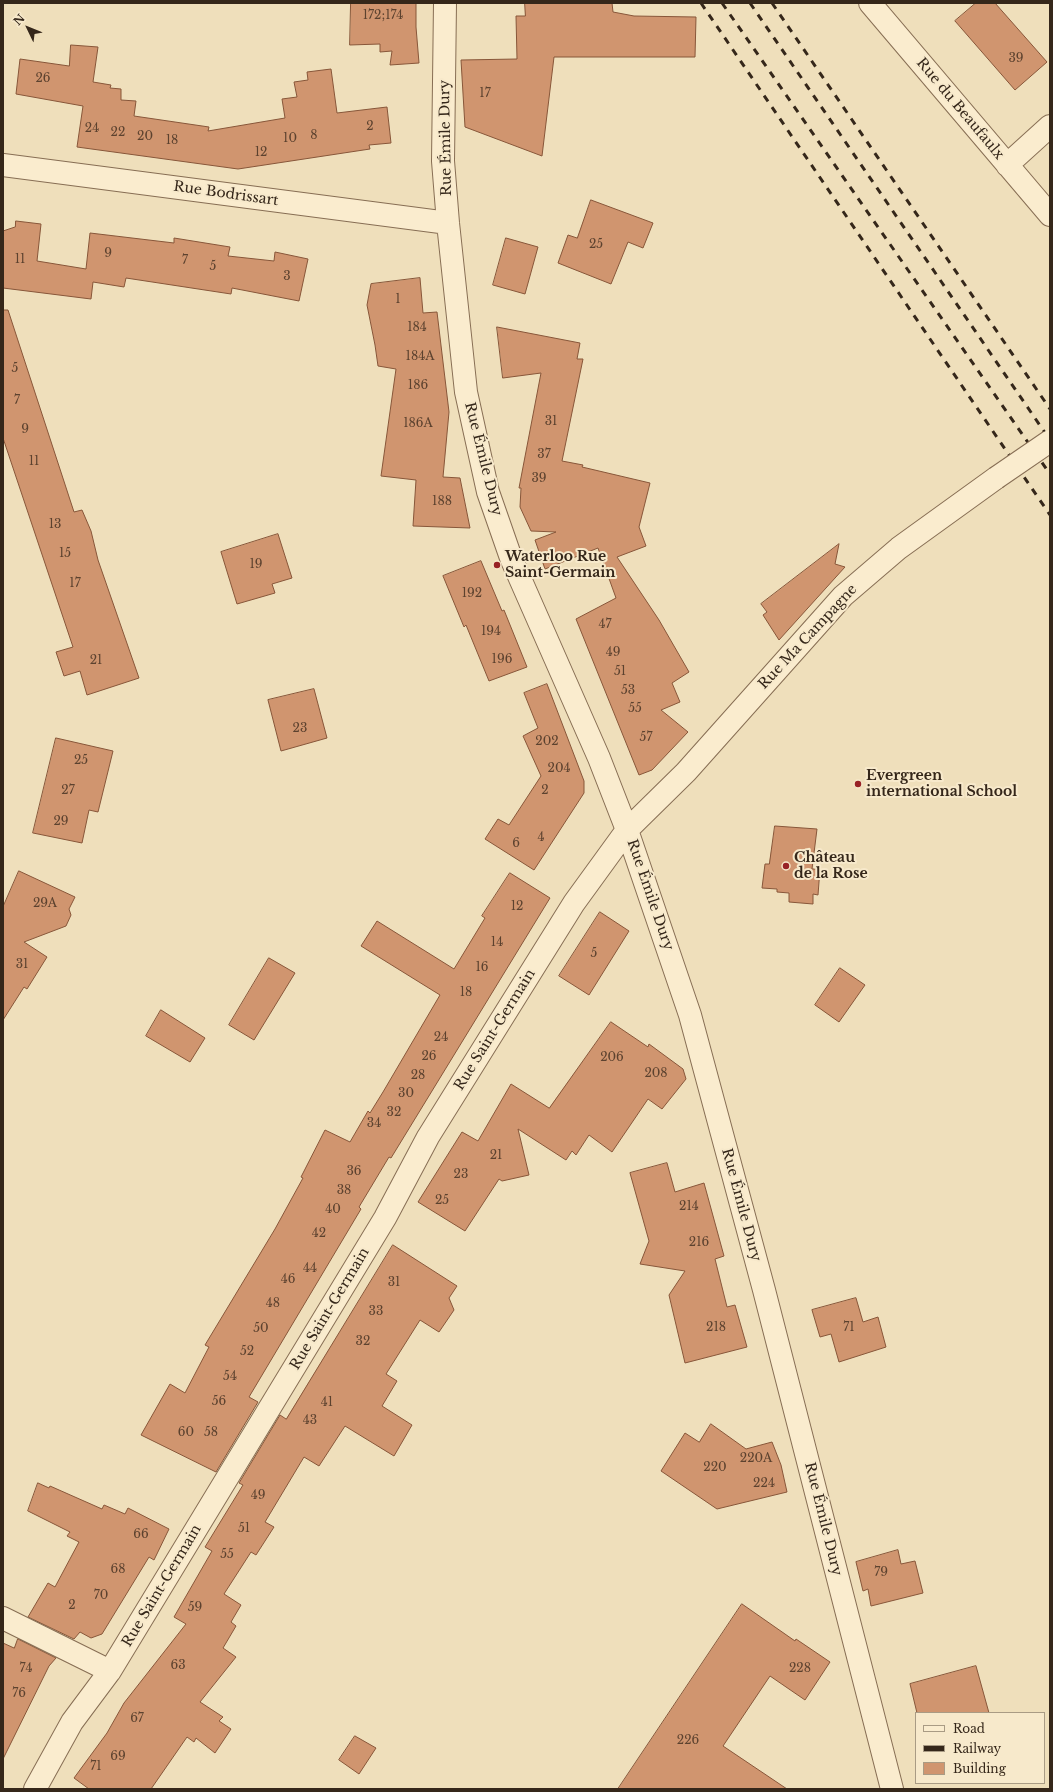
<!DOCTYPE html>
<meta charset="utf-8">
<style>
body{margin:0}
#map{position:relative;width:1053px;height:1792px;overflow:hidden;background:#efdfbb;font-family:"Libre Baskerville",serif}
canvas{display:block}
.frame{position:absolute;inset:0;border:4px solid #35271a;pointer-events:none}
.legend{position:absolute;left:915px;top:1712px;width:130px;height:72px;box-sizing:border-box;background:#f7e9cb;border:1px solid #a99b84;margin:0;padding:5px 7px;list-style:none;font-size:12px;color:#35271a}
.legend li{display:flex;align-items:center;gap:8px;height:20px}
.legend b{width:20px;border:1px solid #a99b84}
.north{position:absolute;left:8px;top:8px;width:40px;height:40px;-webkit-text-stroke:3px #f7e9cb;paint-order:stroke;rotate:313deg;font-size:11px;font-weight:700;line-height:16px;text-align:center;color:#35271a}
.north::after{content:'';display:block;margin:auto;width:14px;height:18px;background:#35271a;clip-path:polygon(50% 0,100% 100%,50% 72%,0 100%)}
</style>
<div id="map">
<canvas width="1053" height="1792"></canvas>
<div class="frame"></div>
<ul class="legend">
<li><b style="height:5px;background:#faecce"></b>Road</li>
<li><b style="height:5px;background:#35271a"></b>Railway</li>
<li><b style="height:11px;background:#d0956f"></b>Building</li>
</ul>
<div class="north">N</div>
</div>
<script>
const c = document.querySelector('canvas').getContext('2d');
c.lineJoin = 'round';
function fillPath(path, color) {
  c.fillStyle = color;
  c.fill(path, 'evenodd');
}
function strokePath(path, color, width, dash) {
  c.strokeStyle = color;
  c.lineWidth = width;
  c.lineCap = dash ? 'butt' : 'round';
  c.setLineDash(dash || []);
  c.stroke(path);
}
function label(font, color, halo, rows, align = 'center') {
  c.font = font + ' "Libre Baskerville",serif';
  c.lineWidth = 4;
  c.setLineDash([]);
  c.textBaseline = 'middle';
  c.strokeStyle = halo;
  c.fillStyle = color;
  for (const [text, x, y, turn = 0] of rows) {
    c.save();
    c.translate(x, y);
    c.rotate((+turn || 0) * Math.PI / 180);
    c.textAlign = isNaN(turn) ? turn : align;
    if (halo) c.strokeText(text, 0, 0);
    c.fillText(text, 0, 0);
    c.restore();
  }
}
const building = new Path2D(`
 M 351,3 L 416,3 L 416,27 L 419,63 L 390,65 L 392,51 L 380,52 L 380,44 L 350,45 Z
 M 525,3 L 612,3 L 613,12 L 634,16 L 696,17 L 695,57 L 554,57 L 542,156 L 465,127 L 461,60 L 517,59 L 516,16 L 525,16 Z
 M 976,3 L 995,3 L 1047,62 L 1015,90 L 955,21 Z
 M 71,45 L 98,47 L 93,82 L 111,85 L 110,88 L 121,89 L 121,100 L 136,101 L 134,116 L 209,127 L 208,131 L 285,118 L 282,99 L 297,97 L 294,82 L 308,80 L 307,72 L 331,69 L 337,113 L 387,107 L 391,143 L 369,145 L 370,149 L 238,169 L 77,147 L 83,106 L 16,94 L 20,59 L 69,66 Z
 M 591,200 L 653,223 L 643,248 L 628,242 L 611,284 L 558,263 L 568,235 L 577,238 Z
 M 16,221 L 41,224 L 37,261 L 86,269 L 90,233 L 174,243 L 174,238 L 230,247 L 228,256 L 274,261 L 275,252 L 308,259 L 299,301 L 232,288 L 231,294 L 126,278 L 124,287 L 93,282 L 91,299 L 3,288 L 3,231 L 15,227 Z
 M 506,238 L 538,247 L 525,294 L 493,285 Z
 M 420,278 L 423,313 L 437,312 L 449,412 L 443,477 L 460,478 L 470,528 L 413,526 L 416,480 L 381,476 L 396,369 L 378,366 L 375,345 L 367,305 L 371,284 Z
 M 3,310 L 8,310 L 74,512 L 82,510 L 91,531 L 98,560 L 139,678 L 87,695 L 80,671 L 64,676 L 56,652 L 73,647 L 3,438 Z
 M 497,327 L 580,343 L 577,359 L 583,359 L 562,461 L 583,465 L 582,467 L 650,483 L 639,527 L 646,546 L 617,557 L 659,620 L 689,672 L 672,683 L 680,702 L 661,710 L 688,732 L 652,770 L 639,775 L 576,619 L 616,598 L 598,548 L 545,569 L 535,540 L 556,532 L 531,531 L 520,507 L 521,488 L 519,488 L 541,373 L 503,378 Z
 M 278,534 L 292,578 L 272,584 L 275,593 L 237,604 L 221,552 Z
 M 839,544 L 835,564 L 845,567 L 779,640 L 763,615 L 767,612 L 761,604 Z
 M 481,561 L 502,611 L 504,610 L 527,667 L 489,681 L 466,625 L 464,627 L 443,576 Z
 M 547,684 L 584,781 L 584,793 L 534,870 L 485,839 L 498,819 L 509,825 L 541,776 L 523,736 L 538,728 L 524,693 Z
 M 314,689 L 327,738 L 281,751 L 268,700 Z
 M 56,738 L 113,751 L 98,812 L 89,810 L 82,843 L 33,833 Z
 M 775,826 L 817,829 L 812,869 L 820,869 L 818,895 L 813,894 L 813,904 L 789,902 L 789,893 L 777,892 L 777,889 L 762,888 L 765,864 L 769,864 Z
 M 19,871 L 75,897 L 69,909 L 71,915 L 66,926 L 24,942 L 47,957 L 27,989 L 24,987 L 3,1020 L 3,907 Z
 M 510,873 L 550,898 L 391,1158 L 389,1157 L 359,1207 L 361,1209 L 249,1397 L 258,1402 L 216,1472 L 141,1435 L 170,1384 L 185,1393 L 209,1347 L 205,1345 L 275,1229 L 303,1178 L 301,1177 L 325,1130 L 350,1142 L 368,1111 L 370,1113 L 383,1092 L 440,995 L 361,946 L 377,921 L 454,969 L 485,918 L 482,916 Z
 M 600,912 L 629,931 L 589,995 L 559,976 Z
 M 269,958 L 295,973 L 254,1040 L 229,1025 Z
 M 840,968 L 865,985 L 839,1022 L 815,1005 Z
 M 161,1010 L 205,1038 L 190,1062 L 146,1036 Z
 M 611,1022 L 648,1047 L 649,1044 L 683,1069 L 686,1079 L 662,1109 L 648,1099 L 612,1152 L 589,1135 L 576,1155 L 572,1151 L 566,1160 L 518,1129 L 529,1175 L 502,1181 L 499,1179 L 465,1231 L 418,1202 L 462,1132 L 478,1141 L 511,1084 L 549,1108 Z
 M 667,1163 L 675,1192 L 704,1183 L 724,1256 L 715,1259 L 727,1307 L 735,1305 L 747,1347 L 685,1363 L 669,1295 L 685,1271 L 640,1264 L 649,1241 L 630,1173 Z
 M 393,1245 L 457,1286 L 449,1298 L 454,1310 L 439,1332 L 420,1320 L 386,1374 L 397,1381 L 382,1406 L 412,1425 L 394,1456 L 345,1426 L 319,1466 L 304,1457 L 265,1522 L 274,1527 L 256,1555 L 251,1552 L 224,1594 L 241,1605 L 231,1622 L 236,1626 L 223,1648 L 236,1657 L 200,1702 L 223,1717 L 219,1721 L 231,1729 L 215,1753 L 196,1738 L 194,1742 L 187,1737 L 151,1789 L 89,1789 L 74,1778 L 107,1733 L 124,1703 L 186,1624 L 174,1617 L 212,1551 L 205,1547 L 243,1485 L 239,1483 L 280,1415 L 286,1419 Z
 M 856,1298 L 863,1322 L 878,1317 L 886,1347 L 839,1362 L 831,1334 L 820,1337 L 812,1310 Z
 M 711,1424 L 746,1449 L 772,1442 L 781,1465 L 787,1492 L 717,1509 L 661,1471 L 685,1433 L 699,1442 Z
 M 38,1483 L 49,1488 L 50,1486 L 102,1509 L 104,1505 L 125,1514 L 128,1508 L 169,1529 L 154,1560 L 149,1557 L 102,1634 L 91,1638 L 80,1632 L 74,1639 L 28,1617 L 48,1583 L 55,1587 L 79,1542 L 67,1536 L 70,1532 L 28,1511 Z
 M 898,1550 L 901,1564 L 915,1561 L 923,1593 L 871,1606 L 868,1589 L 863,1591 L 856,1562 Z
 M 742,1604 L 795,1641 L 796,1639 L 830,1662 L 805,1700 L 770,1676 L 723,1746 L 787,1789 L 618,1789 Z
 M 18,1639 L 56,1658 L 49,1666 L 3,1759 L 3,1643 L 14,1648 Z
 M 976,1666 L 989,1713 L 917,1713 L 910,1684 Z
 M 355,1736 L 376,1748 L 359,1774 L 339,1760 Z`);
const street = new Path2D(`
 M 445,3 L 443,161 L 448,223 L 466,392 L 488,492 L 511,558 L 599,758 L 627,830 L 690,1015 L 764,1290 L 892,1789
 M 870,3 L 1050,215
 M 3,165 L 448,223
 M 1007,165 L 1050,126
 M 3,1618 L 110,1671
 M 35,1789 L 72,1722 L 110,1671 L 385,1218 L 428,1137 L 574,903 L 627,830 L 686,772 L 843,596 L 899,548 L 996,478`);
const rail = new Path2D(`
 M 701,3 L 1050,515
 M 722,3 L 1050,474
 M 750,3 L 1050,440
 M 772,3 L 1050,409`);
const streetBridge = new Path2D(`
 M 996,478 L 1050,441`);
const markers = [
 [497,565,4,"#982225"],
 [858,784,4,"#982225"],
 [786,866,4,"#982225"]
];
const numberNames = [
 ["172;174",383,16],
 ["39",1016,59],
 ["26",43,79],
 ["17",485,94],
 ["2",370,127],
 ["24",92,129],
 ["22",118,133],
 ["8",314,136],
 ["20",145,137],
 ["10",290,139],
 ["18",172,141],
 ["12",261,153],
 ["25",596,245],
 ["9",108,254],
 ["11",20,260],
 ["7",185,261],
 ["5",213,267],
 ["3",287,277],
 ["1",398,300],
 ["184",417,328],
 ["184A",420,357],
 ["5",15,369],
 ["186",418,386],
 ["7",17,401],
 ["31",551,422],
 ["186A",418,424],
 ["9",25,430],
 ["37",544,455],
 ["11",34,462],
 ["39",539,479],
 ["188",442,502],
 ["13",55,525],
 ["15",65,554],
 ["19",256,565],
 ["17",75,584],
 ["192",472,594],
 ["47",605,625],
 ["194",491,632],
 ["49",613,653],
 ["196",502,660],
 ["21",96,661],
 ["51",620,672],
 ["53",628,691],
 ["55",635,709],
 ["23",300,729],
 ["57",646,738],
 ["202",547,742],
 ["25",81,761],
 ["204",559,769],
 ["27",68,791],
 ["2",545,791],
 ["29",61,822],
 ["4",541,838],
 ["6",516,844],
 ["29A",45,904],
 ["12",517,907],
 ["14",497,943],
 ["5",594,954],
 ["31",22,965],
 ["16",482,968],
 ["18",466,993],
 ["24",441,1038],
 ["26",429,1057],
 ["206",612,1058],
 ["208",656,1074],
 ["28",418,1076],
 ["30",406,1094],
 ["32",394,1113],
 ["34",374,1124],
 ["21",496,1156],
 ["36",354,1172],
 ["23",461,1175],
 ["38",344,1191],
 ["25",442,1201],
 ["214",689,1207],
 ["40",333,1210],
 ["42",319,1234],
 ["216",699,1243],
 ["44",310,1269],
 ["46",288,1280],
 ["31",394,1283],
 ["48",273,1304],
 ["33",376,1312],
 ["218",716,1328],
 ["71",849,1328],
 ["50",261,1329],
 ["32",363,1342],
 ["52",247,1352],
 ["54",230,1377],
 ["56",219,1402],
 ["41",327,1403],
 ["43",310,1421],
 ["60",186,1433],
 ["58",211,1433],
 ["220A",756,1459],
 ["220",715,1468],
 ["224",764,1484],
 ["49",258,1496],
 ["51",244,1529],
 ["66",141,1535],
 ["55",227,1555],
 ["68",118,1570],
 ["79",881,1573],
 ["70",101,1596],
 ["2",72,1606],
 ["59",195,1608],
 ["63",178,1666],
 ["74",26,1669],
 ["228",800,1669],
 ["76",19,1694],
 ["67",137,1719],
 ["226",688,1741],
 ["69",118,1757],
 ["71",96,1767]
];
const streetNames = [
 ["Rue du Beaufaulx",960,109,50],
 ["Rue Émile Dury",446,138,-91],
 ["Rue Bodrissart",226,194,8],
 ["Rue Émile Dury",483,459,76],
 ["Rue Ma Campagne",808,637,-47],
 ["Rue Émile Dury",650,895,71],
 ["Rue Saint-Germain",495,1030,-58],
 ["Rue Émile Dury",741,1205,75],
 ["Rue Saint-Germain",330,1309,-59],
 ["Rue Émile Dury",823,1519,76],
 ["Rue Saint-Germain",162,1586,-59]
];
const poiNames = [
 ["Waterloo Rue",505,557],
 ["Saint-Germain",505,573],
 ["Evergreen",866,776],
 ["international School",866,792],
 ["Château",794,858],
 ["de la Rose",794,874]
];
fillPath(building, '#d0956f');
strokePath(building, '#875639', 1);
strokePath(street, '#876e54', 24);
strokePath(street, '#faecce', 22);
strokePath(rail, '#35271a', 3, [7, 7]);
strokePath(streetBridge, '#876e54', 24, []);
strokePath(streetBridge, '#faecce', 22);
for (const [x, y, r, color] of markers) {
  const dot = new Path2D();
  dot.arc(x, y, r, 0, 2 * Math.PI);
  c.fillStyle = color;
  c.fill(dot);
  strokePath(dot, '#f7e9cb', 1.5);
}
label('12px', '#5c422f', null, numberNames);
label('14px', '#35271a', '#f7e9cb', streetNames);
label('bold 14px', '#35271a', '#f7e9cb', poiNames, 'left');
</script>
